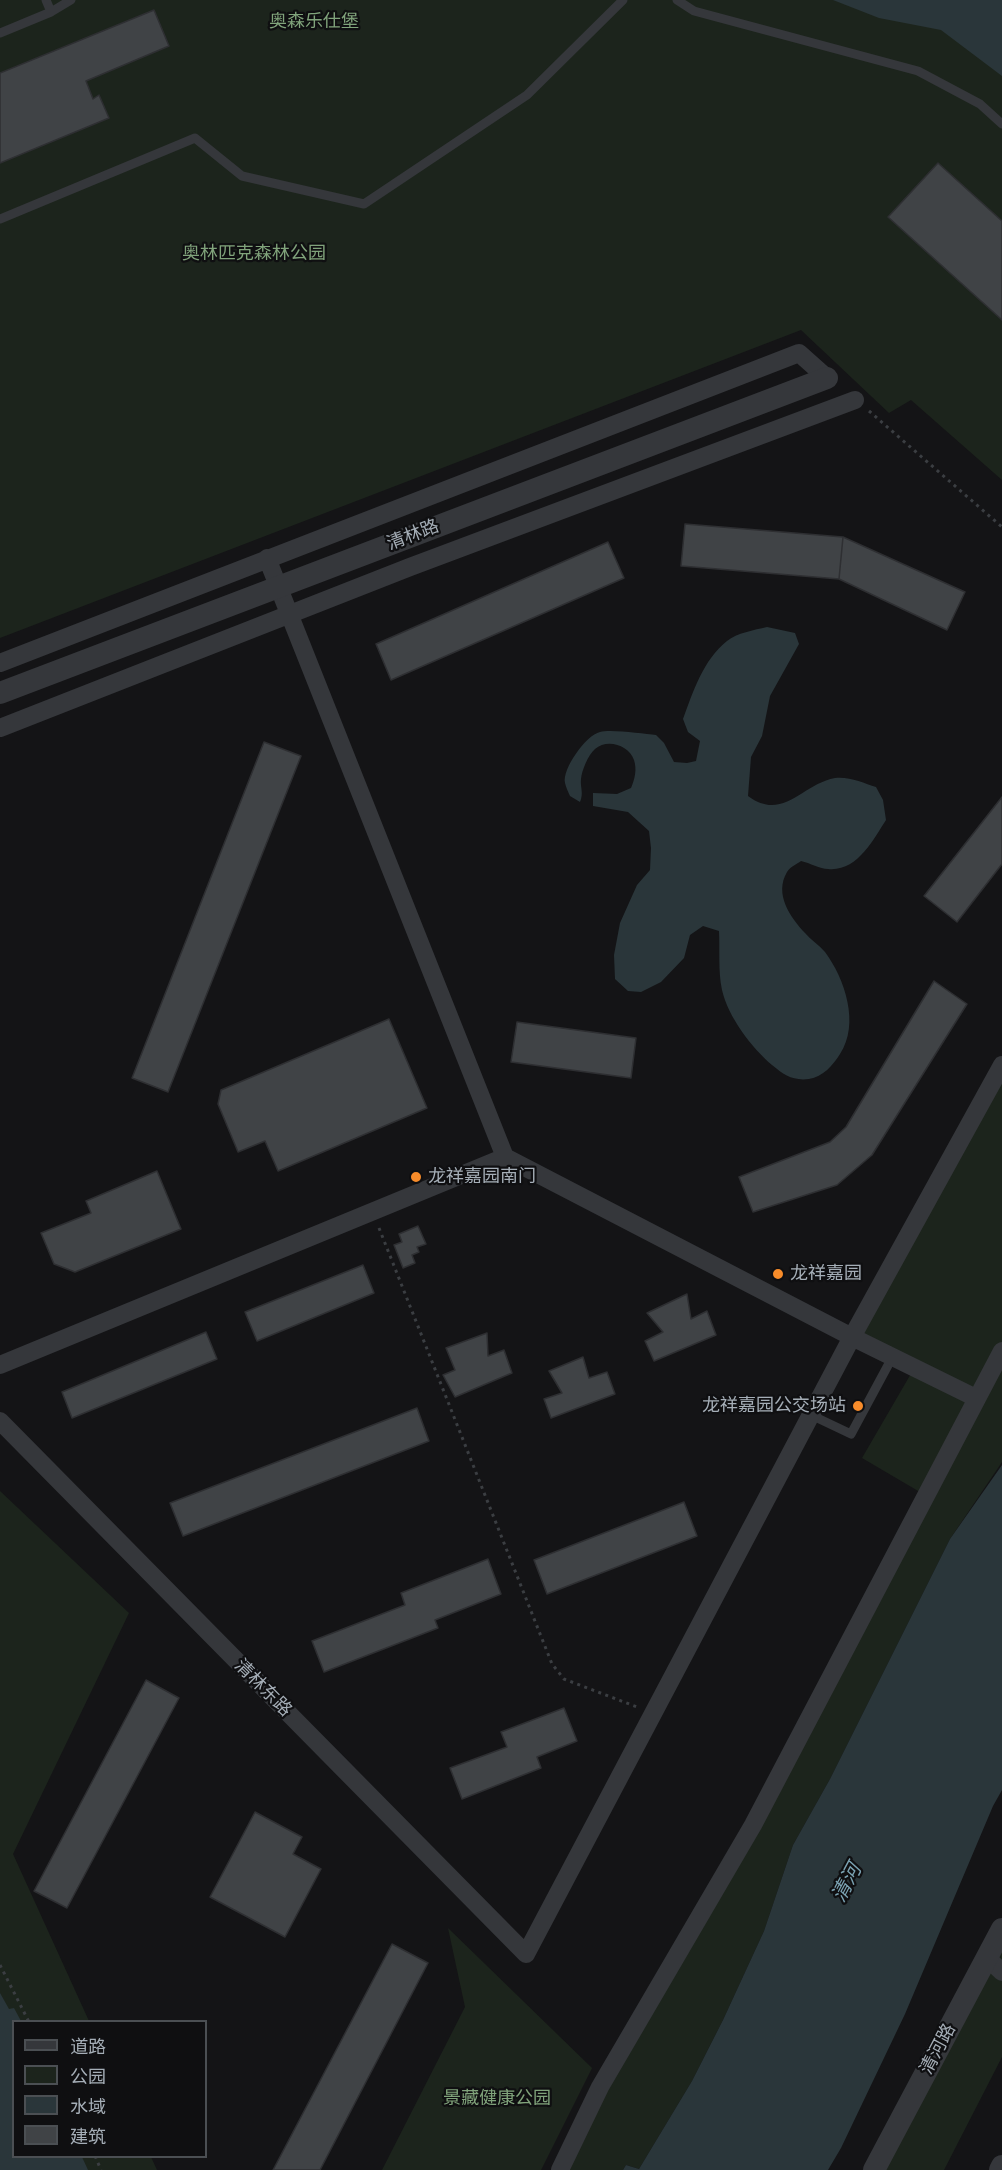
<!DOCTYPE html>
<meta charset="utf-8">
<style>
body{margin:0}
#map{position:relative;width:1002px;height:2170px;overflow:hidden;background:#141416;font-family:"Alegreya Sans","Noto Sans SC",sans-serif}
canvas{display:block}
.legend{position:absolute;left:12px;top:2020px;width:195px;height:138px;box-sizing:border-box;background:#0f0f11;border:2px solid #4b4f53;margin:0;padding:8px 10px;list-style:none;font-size:18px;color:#a5aeb7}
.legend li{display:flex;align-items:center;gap:12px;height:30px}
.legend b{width:30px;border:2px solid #4b4f53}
</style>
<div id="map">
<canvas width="1002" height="2170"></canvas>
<ul class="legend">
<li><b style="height:8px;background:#35373b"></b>道路</li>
<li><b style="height:16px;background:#1c241c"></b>公园</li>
<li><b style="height:16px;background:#2a363a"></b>水域</li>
<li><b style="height:16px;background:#404346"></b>建筑</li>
</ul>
</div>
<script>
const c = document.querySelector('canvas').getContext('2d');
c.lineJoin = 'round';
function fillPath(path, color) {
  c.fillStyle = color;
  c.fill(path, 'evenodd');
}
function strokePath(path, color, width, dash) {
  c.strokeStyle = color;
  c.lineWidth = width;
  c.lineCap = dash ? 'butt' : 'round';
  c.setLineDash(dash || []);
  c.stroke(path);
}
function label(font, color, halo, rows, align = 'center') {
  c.font = font + ' "Alegreya Sans","Noto Sans SC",sans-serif';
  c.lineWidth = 4.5;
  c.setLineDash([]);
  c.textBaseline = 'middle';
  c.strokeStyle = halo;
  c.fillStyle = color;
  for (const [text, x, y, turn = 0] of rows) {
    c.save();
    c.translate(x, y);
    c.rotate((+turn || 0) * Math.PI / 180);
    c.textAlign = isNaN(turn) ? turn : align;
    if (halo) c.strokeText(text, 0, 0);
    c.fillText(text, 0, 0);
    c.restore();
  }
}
const green = new Path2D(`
 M 0,0 L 1002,0 L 1002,480 L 911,400 L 889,413 L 801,330 L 0,638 Z
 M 1002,1065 L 1002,1462 L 950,1539 L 830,1779 L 793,1845 L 764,1931 L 723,2020 L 692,2081 L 639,2169 L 626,2165 L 623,2170 L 560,2170 L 925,1495 L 862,1458 L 916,1365 L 852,1337 Z
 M 0,1491 L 129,1613 L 13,1854 L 89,2021 L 14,2022 L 14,2156 L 151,2157 L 157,2170 L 0,2170 Z
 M 448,1928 L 592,2068 L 541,2170 L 382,2170 L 465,2007 Z
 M 1002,1947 L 1002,2057 L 944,2170 L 884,2170 Z`);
const water = new Path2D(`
 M 833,0 L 1002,0 L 1002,76 L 941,30 L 879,18 Z
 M 767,627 L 795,633 L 799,644 L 770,696 L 762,736 L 751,757 L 748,796 C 783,822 802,784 835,778 C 848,776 864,783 876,787 L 883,800 L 886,820 C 873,840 857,872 828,869 C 820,869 810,863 801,861 C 797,864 790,867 787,872 C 774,894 790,917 805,933 C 811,940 819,945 825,952 C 845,979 860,1024 840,1054 C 833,1065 823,1077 809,1079 C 793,1081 784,1075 772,1065 C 752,1048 728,1017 722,990 C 718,971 720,950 719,931 L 703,926 L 690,935 L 684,958 L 661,982 L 641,992 L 628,991 L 615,979 L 614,955 L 620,923 L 637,885 L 650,870 L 651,848 L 649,831 L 628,812 L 593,806 L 593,793 L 617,794 L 631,788 C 635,779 637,769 634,760 C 629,745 607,738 595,749 C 588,755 582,770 581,779 C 580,787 584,793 580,802 L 570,796 C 568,792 566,787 565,783 C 562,769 586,735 600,732 C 611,729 644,734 656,735 L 664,743 L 674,762 L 687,763 L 696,761 L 700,741 L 688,732 L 683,719 C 693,692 703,660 727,641 C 737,633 754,630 767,627 Z
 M 1002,1465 L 1002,1790 L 993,1806 L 905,2014 L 841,2148 L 828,2170 L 623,2170 L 626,2165 L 639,2169 L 692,2081 L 723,2020 L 764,1931 L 793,1845 L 830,1779 L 950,1539 Z
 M 0,1993 L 9,2009 L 14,2008 L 21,2021 L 14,2022 L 14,2156 L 82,2157 L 88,2170 L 0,2170 Z`);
const building = new Path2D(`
 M 154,10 L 169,46 L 86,81 L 93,99 L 99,95 L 109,118 L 0,163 L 0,73 Z
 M 938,163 L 1002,221 L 1002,320 L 888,217 Z
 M 685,524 L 843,537 L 839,579 L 681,566 Z
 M 843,537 L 965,592 L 947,630 L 839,579 Z
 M 608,542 L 624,578 L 391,680 L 376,644 Z
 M 264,742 L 301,756 L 168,1092 L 132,1078 Z
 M 1002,797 L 1002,864 L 957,922 L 924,896 Z
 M 934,981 L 967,1004 L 872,1155 L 837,1185 L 753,1212 L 739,1177 L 830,1142 L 846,1127 Z
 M 389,1019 L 427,1108 L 278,1171 L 265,1141 L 238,1152 L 218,1104 L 221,1090 Z
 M 517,1022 L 636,1038 L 631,1078 L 511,1062 Z
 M 157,1171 L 181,1229 L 75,1272 L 54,1264 L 41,1233 L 91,1213 L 86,1201 Z
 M 418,1226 L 426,1244 L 417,1247 L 419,1252 L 412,1255 L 415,1263 L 403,1268 L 394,1245 L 402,1242 L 399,1234 Z
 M 363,1265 L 374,1293 L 257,1341 L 245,1312 Z
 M 687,1294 L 691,1319 L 707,1311 L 716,1335 L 654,1361 L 645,1341 L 663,1332 L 647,1313 Z
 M 206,1332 L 217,1359 L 72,1418 L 62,1392 Z
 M 487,1333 L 488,1356 L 504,1350 L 512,1373 L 455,1397 L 443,1375 L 455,1370 L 446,1348 Z
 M 583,1357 L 589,1378 L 607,1372 L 615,1394 L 551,1418 L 544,1399 L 562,1393 L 549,1371 Z
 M 417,1408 L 429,1441 L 183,1536 L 170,1503 Z
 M 684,1502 L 697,1536 L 547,1594 L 534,1560 Z
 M 488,1559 L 501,1594 L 435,1620 L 438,1628 L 324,1672 L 312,1641 L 405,1605 L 401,1593 Z
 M 146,1680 L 179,1698 L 67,1908 L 34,1891 Z
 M 564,1708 L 577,1741 L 537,1757 L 541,1768 L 462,1799 L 450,1768 L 507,1747 L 501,1732 Z
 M 255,1812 L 302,1837 L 293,1854 L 321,1869 L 285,1937 L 210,1897 Z
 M 392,1944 L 428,1963 L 320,2170 L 273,2170 Z`);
const path = new Path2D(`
 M 869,411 L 1002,527
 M 379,1228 L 552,1664 L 564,1679 L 637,1707
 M 0,1965 L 29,2022
 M 95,2156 L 101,2170`);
const service = new Path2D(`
 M 46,0 L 51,12
 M 677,0 L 694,11 L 918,71 L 980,104 L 1002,124
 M 0,33 L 51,12 L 71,0
 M 0,219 L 195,138 L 242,176 L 364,204 L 527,95 L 623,0
 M 811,1415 L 851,1434 L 893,1356`);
const minor = new Path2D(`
 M 267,558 L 505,1157
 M 0,663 L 799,353 L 827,378
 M 0,728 L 410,567 L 855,400
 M 0,1365 L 505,1157 L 852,1337 L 976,1398
 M 0,1421 L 526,1954 L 852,1337 L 1002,1065
 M 987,1958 L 1002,1972
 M 560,2170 L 600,2087 L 753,1825 L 1002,1351`);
const tertiary = new Path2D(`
 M 0,693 L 827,378
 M 874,2170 L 1002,1929
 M 1000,2170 L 1002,2166`);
const markers = [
 [416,1177,6,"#f88c2a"],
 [778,1274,6,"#f88c2a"],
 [858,1406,6,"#f88c2a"]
];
const parkNames = [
 ["奥森乐仕堡",314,22],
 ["奥林匹克森林公园",254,254],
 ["景藏健康公园",497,2099]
];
const streetNames = [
 ["清林路",413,535,-21],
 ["清林东路",263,1688,45],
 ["清河路",938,2049,-62]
];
const poiNames = [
 ["龙祥嘉园南门",428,1177],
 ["龙祥嘉园",790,1274],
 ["龙祥嘉园公交场站",846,1406,"right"]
];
const waterNames = [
 ["清河",847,1883,-62]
];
fillPath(green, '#1c241c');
fillPath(water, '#2a363a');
fillPath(building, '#404346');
strokePath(building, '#2e2f32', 1.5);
strokePath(path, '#3b3e42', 3, [3, 4.5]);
strokePath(service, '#35373b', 9);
strokePath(minor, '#35373b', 18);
strokePath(tertiary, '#35373b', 22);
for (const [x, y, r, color] of markers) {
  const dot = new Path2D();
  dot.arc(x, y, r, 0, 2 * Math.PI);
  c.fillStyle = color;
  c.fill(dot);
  strokePath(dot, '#0f0f11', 2);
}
label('18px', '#80a37b', '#0f0f11', parkNames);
label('18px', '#a5aeb7', '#0f0f11', streetNames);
label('18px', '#a5aeb7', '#0f0f11', poiNames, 'left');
label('italic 20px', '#7ba3b3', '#0f0f11', waterNames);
</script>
